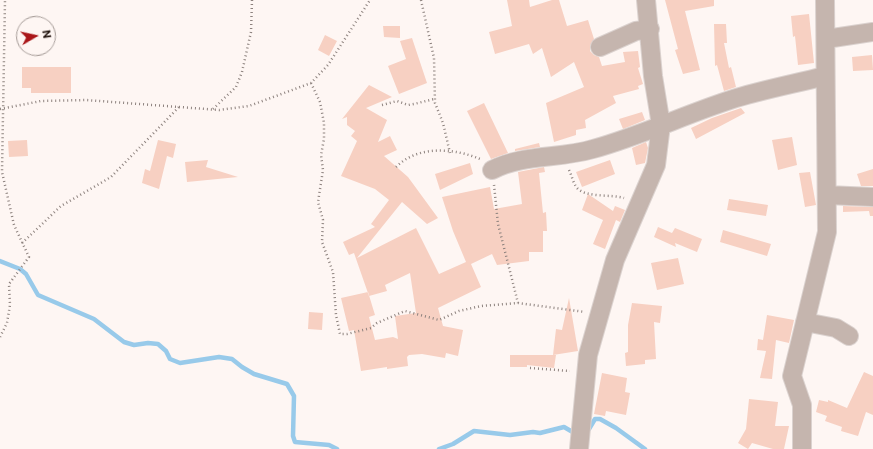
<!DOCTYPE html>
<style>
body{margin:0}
#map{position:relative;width:873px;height:449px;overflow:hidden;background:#fef6f3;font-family:Commissioner,sans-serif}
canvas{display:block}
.north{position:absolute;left:16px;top:16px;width:40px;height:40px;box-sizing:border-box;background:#fef6f3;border:1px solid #a69c98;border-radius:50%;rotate:81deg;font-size:11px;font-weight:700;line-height:16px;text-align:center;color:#22140f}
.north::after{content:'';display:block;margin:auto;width:14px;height:18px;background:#aa171a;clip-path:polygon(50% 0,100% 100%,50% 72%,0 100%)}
</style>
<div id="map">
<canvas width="873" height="449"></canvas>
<div class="north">N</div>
</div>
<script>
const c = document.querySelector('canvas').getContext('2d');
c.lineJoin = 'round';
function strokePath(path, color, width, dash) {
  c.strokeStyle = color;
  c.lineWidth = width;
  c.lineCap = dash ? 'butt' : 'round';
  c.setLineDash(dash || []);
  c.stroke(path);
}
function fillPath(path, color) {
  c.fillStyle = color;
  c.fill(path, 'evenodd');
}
const stream = new Path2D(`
 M 0,261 L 20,269 L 26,274 L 38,295 L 94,319 L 124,342 L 134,345 L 148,343 L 158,344 L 166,351 L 170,359 L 180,363 L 219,357 L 232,359 L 242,367 L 254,374 L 287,384 L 294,396 L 293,436 L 295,442 L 329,445 L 337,449
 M 586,431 L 589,429 L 595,419 L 600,419 L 616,428 L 645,449
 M 439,449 L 453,444 L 474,431 L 510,435 L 533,432 L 540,433 L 564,427 L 576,434`);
const building = new Path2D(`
 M 507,0 L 529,0 L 530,7 L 552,0 L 559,0 L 567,26 L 588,20 L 594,39 L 590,46 L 590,51 L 594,55 L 599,57 L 602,66 L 625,62 L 623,52 L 638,51 L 640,67 L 638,68 L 643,84 L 638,86 L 639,89 L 613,96 L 616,103 L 585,120 L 586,128 L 576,130 L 576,135 L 554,142 L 546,103 L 584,87 L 574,62 L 551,77 L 542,48 L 533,54 L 529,44 L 495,54 L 489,32 L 512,26 Z
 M 665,0 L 714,0 L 714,6 L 685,11 L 700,70 L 683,74 L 675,50 L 678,49 Z
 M 809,14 L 814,63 L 798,65 L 795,36 L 793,37 L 791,16 Z
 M 714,24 L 726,24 L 727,43 L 724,43 L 729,68 L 731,67 L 736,87 L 724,91 L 717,65 L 715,66 Z
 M 383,26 L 400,26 L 400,38 L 384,37 Z
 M 325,35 L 337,41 L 329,56 L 318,50 Z
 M 412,38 L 427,83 L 399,94 L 388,66 L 406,59 L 400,41 Z
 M 872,55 L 873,70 L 853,71 L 852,57 Z
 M 22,67 L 71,67 L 71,93 L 31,93 L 31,88 L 22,88 Z
 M 369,85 L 392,97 L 366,108 L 387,120 L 378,142 L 390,136 L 397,150 L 384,156 L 408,177 L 438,218 L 427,224 L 402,202 L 357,258 L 416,228 L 439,274 L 466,262 L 453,231 L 442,197 L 490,187 L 494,209 L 522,204 L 518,172 L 544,167 L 545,172 L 539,173 L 543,213 L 546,212 L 547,231 L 543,231 L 543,252 L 529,252 L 529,261 L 497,265 L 492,254 L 471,264 L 481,287 L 438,308 L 443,326 L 463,330 L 458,356 L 446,353 L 445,358 L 422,354 L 409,355 L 407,357 L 408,366 L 387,369 L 387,367 L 361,371 L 354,330 L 349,331 L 341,298 L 368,292 L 375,315 L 369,317 L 375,340 L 393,337 L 398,339 L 395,316 L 416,313 L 410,273 L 385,285 L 387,291 L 369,296 L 354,253 L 349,255 L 343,242 L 375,227 L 371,224 L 389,200 L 375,189 L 341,176 L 357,141 L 351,136 L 355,131 L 347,125 L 347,117 L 342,119 Z
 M 484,103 L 508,153 L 491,159 L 467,111 Z
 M 741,108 L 745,113 L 696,139 L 691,128 L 712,118 Z
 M 642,112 L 645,120 L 623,129 L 619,119 Z
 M 792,137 L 797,165 L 778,170 L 772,140 Z
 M 27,140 L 28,156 L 9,157 L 8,141 Z
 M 158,140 L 176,144 L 173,158 L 167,156 L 159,189 L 142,183 L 145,169 L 150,171 Z
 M 646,142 L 648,148 L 645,163 L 636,165 L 632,148 Z
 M 539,143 L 540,147 L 515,151 L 515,149 Z
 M 208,160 L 206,167 L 238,177 L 187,182 L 185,162 Z
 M 610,160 L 615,174 L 582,187 L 576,172 Z
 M 470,163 L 473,174 L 440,190 L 435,174 Z
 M 873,169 L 873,186 L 861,186 L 857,174 Z
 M 810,172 L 816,205 L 805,207 L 799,173 Z
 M 588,194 L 613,211 L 615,206 L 625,210 L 620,222 L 616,220 L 605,249 L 593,244 L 603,220 L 582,210 Z
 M 729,199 L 768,205 L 766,216 L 727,210 Z
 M 843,206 L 873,207 L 873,216 L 870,216 L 869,211 L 843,212 Z
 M 658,227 L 672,233 L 675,228 L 702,239 L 697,252 L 675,243 L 676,247 L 654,237 Z
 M 723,230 L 771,244 L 767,256 L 720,242 Z
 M 678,258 L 684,284 L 657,290 L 651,263 Z
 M 569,298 L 578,351 L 553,355 L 556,329 L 562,330 Z
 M 632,303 L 662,306 L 660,323 L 654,322 L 656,359 L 645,360 L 645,364 L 626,366 L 625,353 L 628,352 L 628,325 Z
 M 309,312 L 323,313 L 322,330 L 308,329 Z
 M 767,315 L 794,320 L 789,343 L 776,340 L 772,379 L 760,378 L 766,351 L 757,350 L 758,339 L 763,340 Z
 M 510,355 L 556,355 L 554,368 L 527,365 L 527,367 L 510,367 Z
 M 864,372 L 873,376 L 873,415 L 866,412 L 858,436 L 841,431 L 842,427 L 825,421 L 827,416 L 816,412 L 819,400 L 828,402 L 828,400 L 847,408 Z
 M 602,373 L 627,378 L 625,392 L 630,393 L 626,415 L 606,411 L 605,416 L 594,414 Z
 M 749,399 L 778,402 L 775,426 L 789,426 L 784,449 L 773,449 L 752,443 L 748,449 L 738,443 L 746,429 Z`);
const path = new Path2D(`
 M 421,0 L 434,58 L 435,103 L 443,123 L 450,153
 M 311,83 L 320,102 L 324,123 L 324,139 L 321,155 L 323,170 L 318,202 L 323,220 L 322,242 L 333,272 L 336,315 L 340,334 L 347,334 L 371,328 L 377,323 L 405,311 L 439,320 L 459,311 L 481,306 L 518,303 L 585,312
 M 382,105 L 397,101 L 408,105 L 414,104 L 434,99
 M 0,109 L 41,101 L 86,100 L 219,110 L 249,106 L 311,83 L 328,65 L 370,0
 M 213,109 L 236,87 L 242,72 L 251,32 L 252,0
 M 396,167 C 418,145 454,148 480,159
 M 569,170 C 572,176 573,183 577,188 C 586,198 611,194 624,198
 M 494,185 L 498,224 L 518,303
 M 22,243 L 61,206 L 111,177 L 179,107
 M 0,337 L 7,323 L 10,305 L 9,284 L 29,257 L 14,225 L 2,172 L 5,0
 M 530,368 L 570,371`);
const minor = new Path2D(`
 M 826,39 L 873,32
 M 600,47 L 636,31 L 650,29
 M 492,170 C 523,154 559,159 593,149 C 640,136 684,115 730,100 C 761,90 794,84 825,76
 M 827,195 L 873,197
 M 805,322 L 836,328 L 849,336
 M 579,449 L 588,355 L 615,260 L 656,165 L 661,125 L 653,76 L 646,0
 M 802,449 L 802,405 L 792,376 L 827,232 L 825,0`);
strokePath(stream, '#98caea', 4.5);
fillPath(building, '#f7d0c2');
strokePath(minor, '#dbd2cf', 20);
strokePath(path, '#8d827e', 2.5, [1, 3]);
strokePath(minor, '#c5b5ae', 18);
</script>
